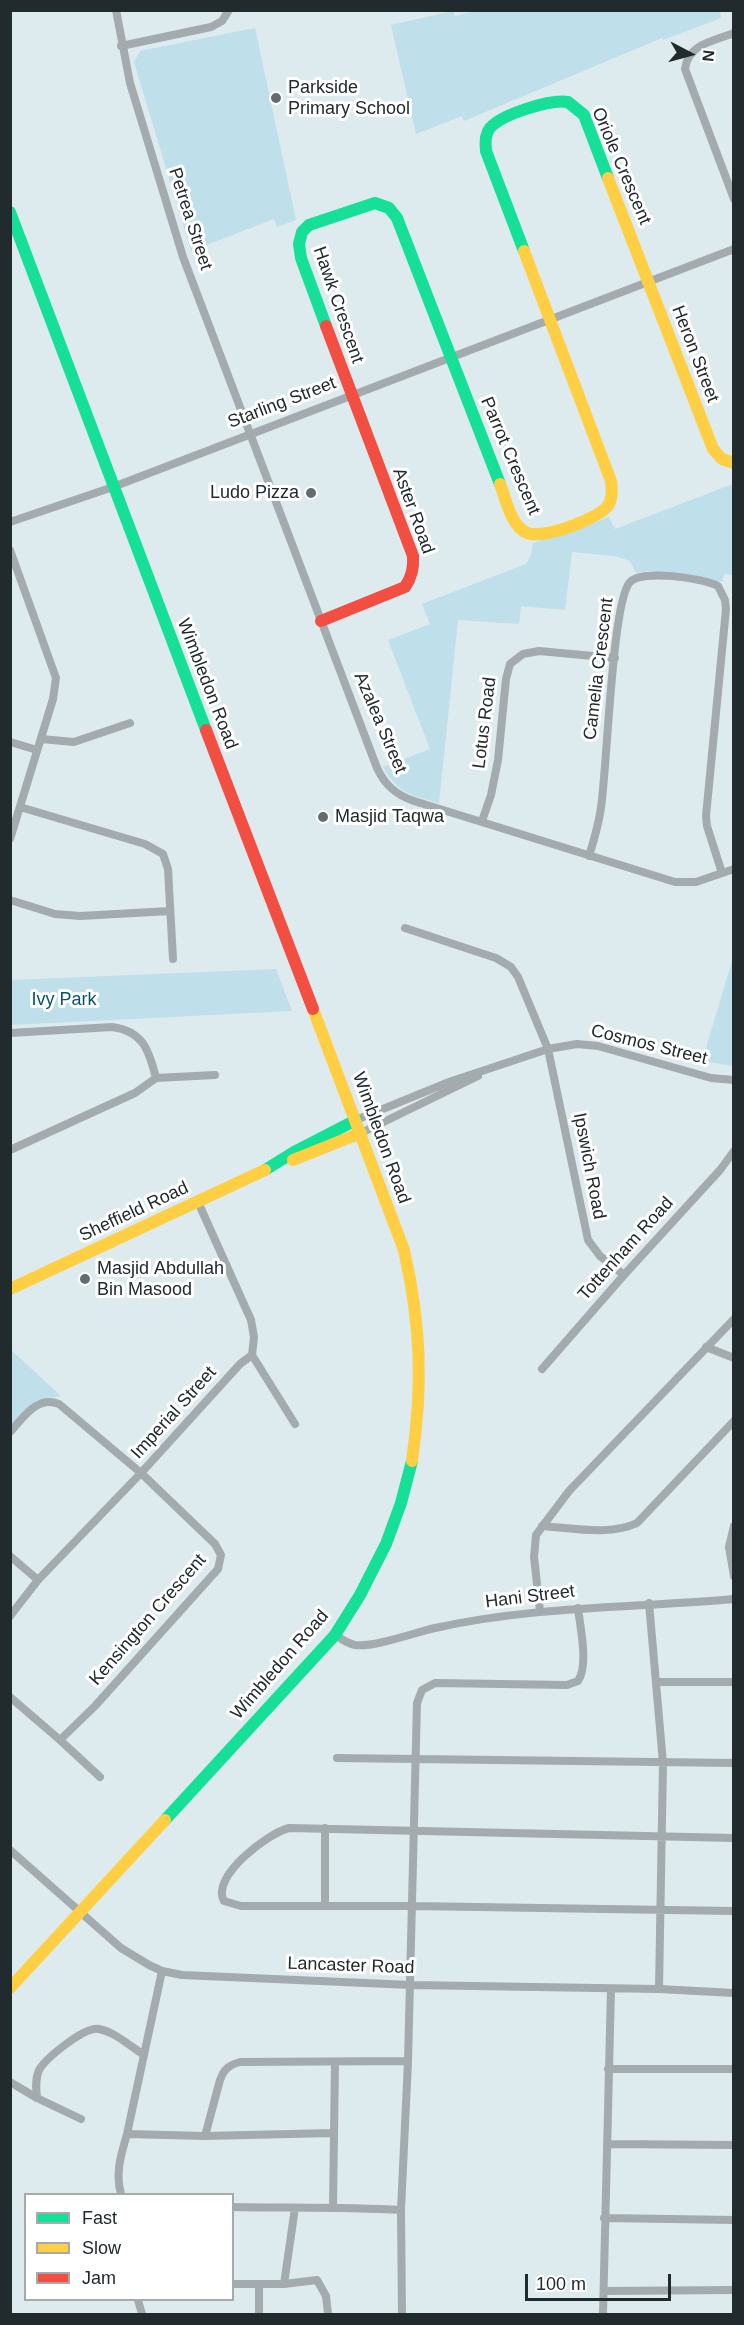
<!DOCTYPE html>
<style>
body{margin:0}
#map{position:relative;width:744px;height:2325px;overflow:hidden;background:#ddeaee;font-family:Helvetica,sans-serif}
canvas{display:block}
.frame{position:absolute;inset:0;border:12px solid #212a2d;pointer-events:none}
.legend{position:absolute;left:24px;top:2193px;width:210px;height:108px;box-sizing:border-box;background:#fff;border:2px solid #a6aaab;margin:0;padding:8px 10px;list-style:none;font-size:18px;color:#212a2d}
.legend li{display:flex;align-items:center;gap:12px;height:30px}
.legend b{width:30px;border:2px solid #a6aaab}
.north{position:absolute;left:660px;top:24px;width:60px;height:60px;-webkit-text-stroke:4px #fff;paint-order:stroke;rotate:96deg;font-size:16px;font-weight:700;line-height:24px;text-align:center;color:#212a2d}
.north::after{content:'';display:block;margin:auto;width:21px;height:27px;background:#212a2d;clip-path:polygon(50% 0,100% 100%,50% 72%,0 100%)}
.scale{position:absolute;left:525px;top:2274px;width:146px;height:27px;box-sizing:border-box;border:3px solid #212a2d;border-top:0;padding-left:8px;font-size:18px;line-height:21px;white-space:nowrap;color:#212a2d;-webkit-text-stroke:4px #fff;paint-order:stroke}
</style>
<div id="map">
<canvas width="744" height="2325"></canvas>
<div class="frame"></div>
<ul class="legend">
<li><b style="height:8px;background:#16e098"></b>Fast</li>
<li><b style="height:8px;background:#ffcf43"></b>Slow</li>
<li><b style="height:8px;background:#f24e42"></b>Jam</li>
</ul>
<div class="north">N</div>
<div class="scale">100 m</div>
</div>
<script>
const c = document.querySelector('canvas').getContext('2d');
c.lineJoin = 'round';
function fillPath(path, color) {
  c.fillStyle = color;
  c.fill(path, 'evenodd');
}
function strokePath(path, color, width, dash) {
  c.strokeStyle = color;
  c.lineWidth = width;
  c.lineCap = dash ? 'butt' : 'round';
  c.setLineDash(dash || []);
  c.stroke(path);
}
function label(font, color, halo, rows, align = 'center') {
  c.font = font + ' Helvetica,sans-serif';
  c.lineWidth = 6;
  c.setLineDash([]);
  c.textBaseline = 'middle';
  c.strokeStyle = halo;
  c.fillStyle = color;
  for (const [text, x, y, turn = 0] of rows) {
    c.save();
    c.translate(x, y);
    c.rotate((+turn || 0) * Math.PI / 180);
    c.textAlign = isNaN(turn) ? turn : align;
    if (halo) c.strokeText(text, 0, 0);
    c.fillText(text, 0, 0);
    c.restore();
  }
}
const green = new Path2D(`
 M 479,10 L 720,10 L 721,18 L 663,40 L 662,38 L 464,121 L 462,116 L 416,134 L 391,25 L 453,11 L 455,16 Z
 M 255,28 L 296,220 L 277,227 L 274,219 L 191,251 L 134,62 L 140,51 Z
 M 733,484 L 732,575 L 724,574 L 722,582 L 648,571 L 636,573 L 630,561 L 615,556 L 572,552 L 565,610 L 521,606 L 519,624 L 458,620 L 439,803 C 412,796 398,793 383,767 L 430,749 L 388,640 L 430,624 L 422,604 L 526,564 L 531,555 L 533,543 L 609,517 L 615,529 Z
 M 733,958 L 734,958 L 733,1066 L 702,1061 Z
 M 276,969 L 292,1011 L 11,1025 L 11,980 Z
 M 10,1349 L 61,1396 L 37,1400 L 11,1426 Z`);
const street = new Path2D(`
 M 116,10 L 130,83 L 183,257 L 377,768 C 385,785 396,795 414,801 L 675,882 L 696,882 L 734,869
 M 734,33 C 713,41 688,44 685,69 L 734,199
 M 121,46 L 211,27 L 222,21 L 229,10
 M 10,522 L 113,487 L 734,249
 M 10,550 L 56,678 L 53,699 L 10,839
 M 41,739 L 74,742 L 130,723
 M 10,742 L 37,750
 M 20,807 L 145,844 L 163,854 L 168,869 L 173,959
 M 482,821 L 491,795 L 498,760 L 506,679 L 510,664 L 523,654 L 539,651 L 615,658
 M 589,856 C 594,840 599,823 601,807 C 607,770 612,601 630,582 C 642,569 702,578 718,586 L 725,600 L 726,609 L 706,816 L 707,826 L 722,873
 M 10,900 L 55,914 L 80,916 L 170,911
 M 405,928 L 496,958 L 511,967 L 518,977 L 548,1049 L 588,1240 L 600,1256 L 624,1275
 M 10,1033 L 112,1027 C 143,1031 149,1050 156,1078 L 135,1093 L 10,1150
 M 156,1078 L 215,1075
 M 356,1120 L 449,1082 L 548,1049 L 577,1044 L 598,1046 L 711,1078 L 734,1080
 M 361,1133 L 478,1076
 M 706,1347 L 734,1358
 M 252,1355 L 295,1424
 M 542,1369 L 624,1275 L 720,1170 L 734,1151
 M 10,1432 C 23,1418 37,1395 59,1404 L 141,1473 L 215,1544 L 221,1555 L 218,1569 L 95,1706 L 60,1740 L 10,1697
 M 542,1526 C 572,1528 610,1536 637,1523 L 734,1421
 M 734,1526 L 729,1547 L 734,1576
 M 10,1556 L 38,1580
 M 649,1603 L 663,1763 L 659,1989
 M 540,1611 L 534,1557 L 536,1535 L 569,1491 L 734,1319
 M 10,1616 L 38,1580 L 141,1473 L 240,1364 L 252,1355 L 254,1337 L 251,1320 L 198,1202
 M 335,1635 C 341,1639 348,1644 355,1645 C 373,1648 416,1632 435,1628 C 534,1606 633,1608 734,1599
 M 656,1682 L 734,1682
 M 60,1740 L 100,1777
 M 337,1758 L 734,1763
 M 734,1838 L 289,1828 C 268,1833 210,1877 224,1901 L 241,1906 L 412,1906 L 734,1911
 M 10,1850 L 121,1948 L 149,1965 L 162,1971 L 182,1975 L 411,1985 L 659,1989 L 734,1993
 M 325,1906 L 325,1828
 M 608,2069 L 734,2069
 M 10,2082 L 37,2098 L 81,2119
 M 37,2098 C 36,2089 35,2079 39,2070 C 46,2058 85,2026 99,2029 C 115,2032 131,2047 144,2055
 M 127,2134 L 205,2136 L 333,2133
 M 205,2136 L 220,2080 C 224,2069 229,2065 240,2062 L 408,2061
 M 607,2144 L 734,2145
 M 121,2194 C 115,2173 121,2155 127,2134 L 162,1971
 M 333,2206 L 335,2062
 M 232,2207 C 289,2208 345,2207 401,2210
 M 604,2218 L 734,2220
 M 232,2284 L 284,2284 L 317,2280 L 326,2296 L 328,2314
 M 284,2284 L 295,2208
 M 604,2291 L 734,2290
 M 138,2300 L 142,2314
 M 259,2314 L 259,2284
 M 402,2314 L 401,2210 L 408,2061 L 417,1703 L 422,1690 L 435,1683 L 567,1685 L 578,1681 C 589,1665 580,1627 578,1608
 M 603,2314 L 611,1989`);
const fast = new Path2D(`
 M 10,212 L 206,730
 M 524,251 L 486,151 C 485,143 485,134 490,128 C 502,114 551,99 568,102 L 584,115 L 608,178
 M 326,326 L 301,258 L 299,244 L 302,232 L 309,225 L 375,203 L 389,208 L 397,218 L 500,484
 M 265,1170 L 294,1152 L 356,1120
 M 165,1820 L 335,1635 L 360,1595 L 386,1544 L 401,1503 L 412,1461`);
const slow = new Path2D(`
 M 608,178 L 713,449 L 722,459 L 734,463
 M 500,484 C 506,499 510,523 525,532 C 540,541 595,520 607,507 C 613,500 612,490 611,481 L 524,251
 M 313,1009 L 404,1250 C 421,1325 423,1385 412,1461
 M 293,1160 L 361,1133
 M 10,1289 L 265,1170
 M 10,1988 L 165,1820`);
const jam = new Path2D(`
 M 321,621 L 405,587 C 412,577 414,568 413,556 L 326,326
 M 206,730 L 313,1009`);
const markers = [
 [276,98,6,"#636d71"],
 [311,493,6,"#636d71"],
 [323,817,6,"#636d71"],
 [85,1279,6,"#636d71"]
];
const poiNames = [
 ["Parkside",288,88],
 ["Primary School",288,109],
 ["Ludo Pizza",299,493,"right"],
 ["Masjid Taqwa",335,817],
 ["Masjid Abdullah",97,1269],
 ["Bin Masood",97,1290]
];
const streetNames = [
 ["Oriole Crescent",621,166,67],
 ["Petrea Street",190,219,72],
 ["Hawk Crescent",338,305,71],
 ["Heron Street",695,354,69],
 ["Starling Street",282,403,-21],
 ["Parrot Crescent",510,456,67],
 ["Aster Road",413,511,70],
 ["Camelia Crescent",599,669,-83],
 ["Wimbledon Road",207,684,69],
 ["Azalea Street",380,723,67],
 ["Lotus Road",485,723,-83],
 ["Cosmos Street",649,1045,14],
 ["Wimbledon Road",381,1138,70],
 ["Ipswich Road",589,1166,79],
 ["Sheffield Road",134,1212,-25],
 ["Tottenham Road",626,1249,-48],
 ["Imperial Street",174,1413,-48],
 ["Hani Street",530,1597,-7],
 ["Kensington Crescent",148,1620,-49],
 ["Wimbledon Road",280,1665,-49],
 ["Lancaster Road",351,1966,2]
];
const parkNames = [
 ["Ivy Park",64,1000]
];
fillPath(green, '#bfdfea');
strokePath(street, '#a3abae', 8);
strokePath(fast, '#16e098', 12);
strokePath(slow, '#ffcf43', 12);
strokePath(jam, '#f24e42', 12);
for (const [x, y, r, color] of markers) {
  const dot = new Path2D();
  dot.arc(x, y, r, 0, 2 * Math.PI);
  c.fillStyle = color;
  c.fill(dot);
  strokePath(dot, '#fff', 2);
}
label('18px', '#212a2d', '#fff', poiNames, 'left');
label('18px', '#212a2d', '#fff', streetNames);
label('18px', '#075467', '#fff', parkNames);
</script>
